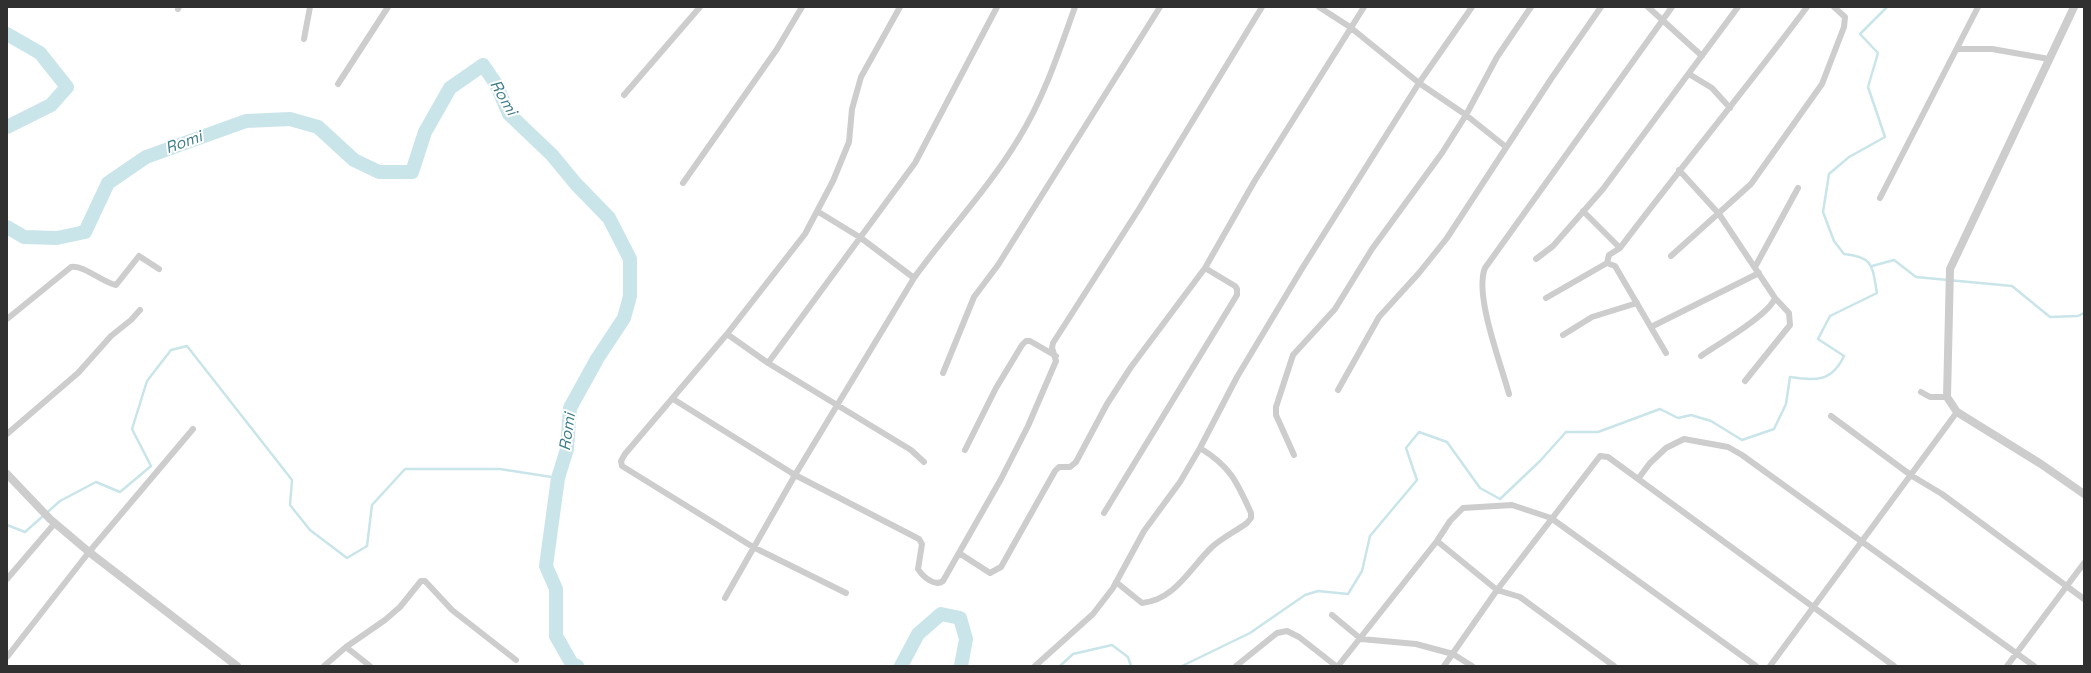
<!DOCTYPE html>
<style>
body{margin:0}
#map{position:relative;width:2091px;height:673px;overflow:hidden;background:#fff;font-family:"Space Grotesk",sans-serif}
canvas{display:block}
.frame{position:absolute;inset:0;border:8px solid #303030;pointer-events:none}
</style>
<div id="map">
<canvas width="2091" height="673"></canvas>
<div class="frame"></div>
</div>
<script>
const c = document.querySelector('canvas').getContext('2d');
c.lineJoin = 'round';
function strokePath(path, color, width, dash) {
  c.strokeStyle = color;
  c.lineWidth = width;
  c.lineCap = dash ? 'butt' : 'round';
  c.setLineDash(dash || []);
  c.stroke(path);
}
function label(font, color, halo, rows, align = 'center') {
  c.font = font + ' "Space Grotesk",sans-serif';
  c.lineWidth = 4;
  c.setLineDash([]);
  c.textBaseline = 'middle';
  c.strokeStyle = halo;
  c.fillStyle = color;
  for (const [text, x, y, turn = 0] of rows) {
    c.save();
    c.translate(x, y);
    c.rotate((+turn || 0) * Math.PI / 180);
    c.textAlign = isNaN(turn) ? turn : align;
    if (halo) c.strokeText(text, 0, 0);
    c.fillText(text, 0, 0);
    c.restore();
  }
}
const stream = new Path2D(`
 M 1872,266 L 1894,260 L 1916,277 L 2012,286 L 2050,317 L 2078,316 L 2084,313
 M 7,525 L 25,532 L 60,501 L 96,482 L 120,492 L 151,466 L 132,429 L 147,381 L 171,350 L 187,346 L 292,480 L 290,505 L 310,530 L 347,558 L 367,546 L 372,505 L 405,469 L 500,469 L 558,478
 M 1060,666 L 1073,654 L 1112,645 L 1128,657 L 1131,666
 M 1182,666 L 1250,633 L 1305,595 L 1318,591 L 1348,594 L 1362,571 L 1370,536 L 1417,480 L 1406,448 L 1419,432 L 1447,442 L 1480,488 L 1500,499 L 1540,461 L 1566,432 L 1598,432 L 1660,409 L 1678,418 L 1691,415 L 1711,421 L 1742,440 L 1774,429 L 1786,404 L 1790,377 C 1815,381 1832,382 1844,356 L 1818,339 L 1830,316 L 1877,293 C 1872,266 1874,257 1844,254 L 1834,241 L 1823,212 L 1829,174 L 1849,157 L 1885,137 L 1868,87 L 1878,53 L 1860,34 L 1887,7`);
const river = new Path2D(`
 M 7,34 L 40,53 L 67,87 L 51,105 L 7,127
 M 7,227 L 24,237 L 57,238 L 85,232 L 108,183 L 146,157 L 246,121 L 290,119 L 318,127 L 354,160 L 379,172 L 412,172 L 425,132 L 450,88 L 483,65 L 496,84 L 509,114 L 552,155 L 576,184 L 609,218 L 630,259 L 630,296 L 624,318 L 597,359 L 570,408 L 567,449 L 558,478 L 546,566 L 556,589 L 556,636 L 572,664 L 577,666
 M 901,666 L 918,634 L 941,614 L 960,618 L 966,639 L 961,666`);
const minor = new Path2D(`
 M 1319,7 L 1350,27 L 1419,83 L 1466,115 L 1506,147
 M 1648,7 L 1702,56
 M 178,9 L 179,7
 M 304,39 L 310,7
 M 1957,49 L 1992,49 L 2049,59
 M 1689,74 L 1712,88 L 1730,108
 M 338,84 L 388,7
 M 624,95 L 700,7
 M 1679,170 L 1719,214 L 1775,298 C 1769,315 1718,344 1701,356
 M 683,183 L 777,49 L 802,7
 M 1880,198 L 1978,7
 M 817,211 L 861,238 L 914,278
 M 1583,211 L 1620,248
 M 1671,256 L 1751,184 L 1822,84 L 1844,27 L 1845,17 L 1834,7
 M 1536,259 L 1553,246 L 1603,189 L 1738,7
 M 1755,267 L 1798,188
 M 1546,298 L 1607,263
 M 7,319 L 71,267 C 85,265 101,282 116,285 L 139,256 L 159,269
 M 1651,327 L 1759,273
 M 727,334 L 768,363 L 911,450 L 924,462
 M 1563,335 L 1592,317 L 1637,303
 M 1666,353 L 1615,266 L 1607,263 L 1609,255 L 1620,248 C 1681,167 1746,89 1807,7
 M 768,363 L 915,163 L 997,7
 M 943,373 L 974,297 L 998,265 L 1160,7
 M 1745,381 L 1790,325 L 1789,313 L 1775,298
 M 1338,390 L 1379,317 L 1419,273 L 1447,238 L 1551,79 L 1601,7
 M 1921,392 L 1930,397 L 1947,397
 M 1509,394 C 1501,364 1474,295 1485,268 L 1672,7
 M 673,399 L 795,475 L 919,539 L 922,544 L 918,569 C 923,577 935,587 943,581 L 1001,479 L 1028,426 L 1056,361 L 1052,348 L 1053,343 L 1139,209 L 1262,7
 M 1831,416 L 1912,476 L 1942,494 L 2084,599
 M 7,434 L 78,373 L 111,336 L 131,320 L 140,310
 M 965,450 L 996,388 L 1022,345 L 1026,341 L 1030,341 L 1056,356
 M 1294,455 L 1276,415 L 1276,407 L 1293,355 L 1335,309 L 1372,249 L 1442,153 L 1466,115 L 1497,57 L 1531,7
 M 1638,479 L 1650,463 L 1666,448 L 1684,439 L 1728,447 L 1742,455 L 2034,666
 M 1104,513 L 1237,295 L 1237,289 L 1235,286 L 1205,268
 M 1437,541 L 1497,590 L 1520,597 L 1614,666
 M 959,553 L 990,573 L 1001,567 L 1055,471 L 1059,467 L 1070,467 L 1076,462 L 1107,404 L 1131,367 L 1205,268 L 1254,182 L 1364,7
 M 7,579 L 55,523
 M 1116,582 L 1142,603 C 1175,600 1190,568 1212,547 C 1222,538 1236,531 1247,523 L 1251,518 L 1251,513 C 1237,482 1230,466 1200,448
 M 846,593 L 753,547 L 622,466 L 621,461 L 625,454 L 727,334 L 805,234 L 833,181 L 849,142 L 852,109 L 861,77 L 900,7
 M 725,598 L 795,475 L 914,278 C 948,231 989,188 1019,138 C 1044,98 1059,51 1075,7
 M 1332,615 L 1361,639 L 1416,644 L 1453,654 L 1472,666
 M 346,647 L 370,666
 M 7,657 L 89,552 L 193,429
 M 324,666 L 346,647 L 385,620 L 400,607 L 421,581 L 425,581 L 452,610 L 516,660
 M 1035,666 L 1093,614 L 1113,588 L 1144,531 L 1180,482 L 1200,448 L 1237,377 L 1303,267 L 1419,83 L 1472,7
 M 1236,666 L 1277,633 L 1287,631 L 1299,637 L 1336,666
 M 1338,666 L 1437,541 L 1450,521 L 1463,508 L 1512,505 L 1551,518 L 1756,666
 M 1444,666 L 1497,590 L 1600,456 L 1608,457 L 1894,666
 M 1770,666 L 1957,412
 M 2007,666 L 2084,563`);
const tertiary = new Path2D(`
 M 2074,7 L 1950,269 L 1947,397 L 1957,412 L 2041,464 L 2084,494
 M 7,474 L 50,519 L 89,552 L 237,666`);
const waterNames = [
 ["Romi",503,98,60],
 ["Romi",184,143,-20],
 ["Romi",568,432,-82]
];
strokePath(stream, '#c9e5e9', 2.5);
strokePath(river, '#c9e5e9', 14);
strokePath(minor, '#cdcdcd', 6);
strokePath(tertiary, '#cdcdcd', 8);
label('italic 16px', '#3f7e89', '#fff', waterNames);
</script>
